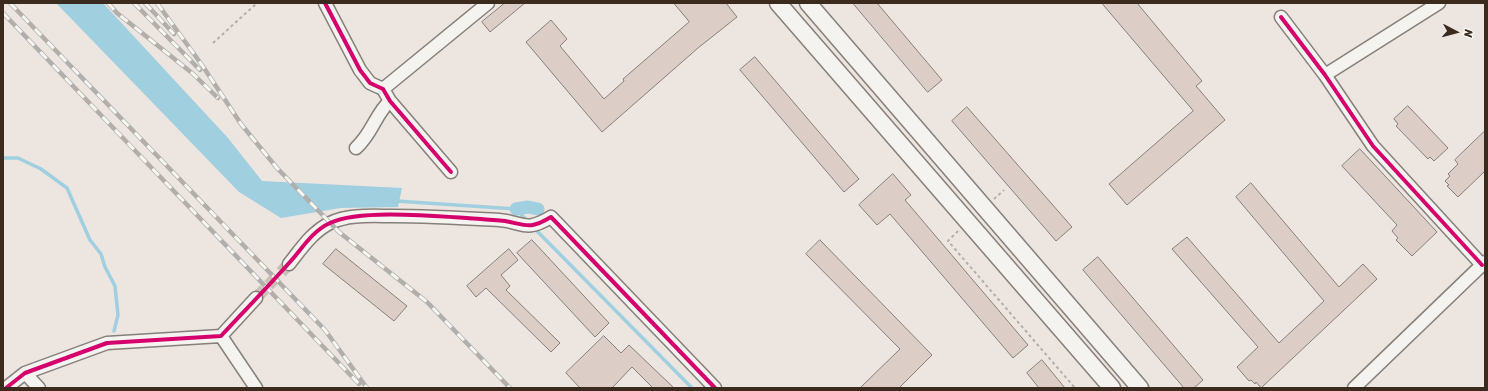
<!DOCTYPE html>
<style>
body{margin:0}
#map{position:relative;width:1488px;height:391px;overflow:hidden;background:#ede5df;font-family:Sriracha,sans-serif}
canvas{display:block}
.frame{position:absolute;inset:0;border:4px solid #3b2a1e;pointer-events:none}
.north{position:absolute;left:1436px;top:12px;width:40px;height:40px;-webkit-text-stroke:3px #f6f6f2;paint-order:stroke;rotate:96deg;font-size:11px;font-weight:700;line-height:16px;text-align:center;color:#3b2a1e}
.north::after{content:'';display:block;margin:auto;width:14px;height:18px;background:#3b2a1e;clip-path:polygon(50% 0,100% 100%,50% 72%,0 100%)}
</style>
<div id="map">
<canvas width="1488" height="391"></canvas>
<div class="frame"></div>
<div class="north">N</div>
</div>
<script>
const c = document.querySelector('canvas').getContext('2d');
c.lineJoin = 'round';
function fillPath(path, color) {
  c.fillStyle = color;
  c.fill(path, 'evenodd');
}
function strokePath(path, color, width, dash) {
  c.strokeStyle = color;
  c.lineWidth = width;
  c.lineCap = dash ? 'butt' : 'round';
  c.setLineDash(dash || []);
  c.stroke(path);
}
const water = new Path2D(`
 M 56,3 L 103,3 L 228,138 L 262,181 L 402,188 L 398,207 L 341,208 L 281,218 L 239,192 Z`);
const stream = new Path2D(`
 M 3,158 L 18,158 L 41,169 L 67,188 L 90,240 L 101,254 L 105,267 L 115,286 L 118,315 L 114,331
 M 396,201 L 516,209 L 528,222
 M 534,228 L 692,388`);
const canal = new Path2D(`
 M 516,209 L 528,207 L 538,209`);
const building = new Path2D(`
 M 505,3 L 525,3 L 490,32 L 482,22 Z
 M 674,3 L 726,3 L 737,17 L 698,48 L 602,132 L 526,42 L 551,20 L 567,39 L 560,46 L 604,99 L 624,81 L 623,79 L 689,22 Z
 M 853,3 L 877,3 L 942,80 L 928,92 Z
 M 1102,3 L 1137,3 L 1202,81 L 1196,86 L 1225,120 L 1127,205 L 1109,184 L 1193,111 Z
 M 755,57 L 859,179 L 844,192 L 740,70 Z
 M 1408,106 L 1448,148 L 1434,161 L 1430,157 L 1428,159 L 1396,126 L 1398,124 L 1394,119 Z
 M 967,107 L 1072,227 L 1056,241 L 952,121 Z
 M 1485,131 L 1485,171 L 1458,197 L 1447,186 L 1449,185 L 1445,181 L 1450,176 L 1448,174 L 1458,164 L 1455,160 Z
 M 1360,149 L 1437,232 L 1412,256 L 1396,240 L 1398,238 L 1392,231 L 1397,225 L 1342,166 Z
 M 893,174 L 911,195 L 905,200 L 1028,345 L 1013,358 L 890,214 L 877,225 L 859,205 Z
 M 1251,183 L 1339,287 L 1363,264 L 1377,279 L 1261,388 L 1256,382 L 1255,384 L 1251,380 L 1249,381 L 1237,367 L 1258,347 L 1172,249 L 1187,237 L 1279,343 L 1324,301 L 1236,197 Z
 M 532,240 L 609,323 L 595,337 L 517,253 Z
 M 820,240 L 932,355 L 899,388 L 860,388 L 900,349 L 806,254 Z
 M 336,249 L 407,306 L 394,321 L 323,264 Z
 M 509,249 L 518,260 L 501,275 L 510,286 L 506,290 L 560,343 L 551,352 L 486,288 L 476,297 L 467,286 Z
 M 1098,257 L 1203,380 L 1194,388 L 1184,388 L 1083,270 Z
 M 604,336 L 621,353 L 629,345 L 674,388 L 653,388 L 632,367 L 612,388 L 580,388 L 566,373 Z
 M 1042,360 L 1065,388 L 1039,388 L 1027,373 Z`);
const minorTunnel = new Path2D(`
 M 256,298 L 289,264`);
const path = new Path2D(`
 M 213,43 L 257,3
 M 994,199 L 1004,190
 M 958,231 L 948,241 L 1075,388`);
const minor = new Path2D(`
 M 325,3 L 360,70 L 370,83 L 383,89 L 390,101 L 451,172
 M 1281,17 L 1325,75 L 1373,146 L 1482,265
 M 1325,75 L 1439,3
 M 383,89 L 488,3
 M 356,148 C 372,134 376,113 390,101
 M 289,264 C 301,249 312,232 330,223 C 349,214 372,216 392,216 C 428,216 463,218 499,220 C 524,222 524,233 551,217 L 715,388
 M 221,336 L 256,388
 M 25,373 L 39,388
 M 6,388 L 25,373 L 107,343 L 221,336 L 256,298
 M 1354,388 L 1485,262`);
const secondary = new Path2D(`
 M 778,3 L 1112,388
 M 808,3 L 1140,388`);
const rail = new Path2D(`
 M 10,3 L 325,330 L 367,388
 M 108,3 L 117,13 L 192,73 L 218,98
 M 134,3 L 200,70
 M 145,3 L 174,34
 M 157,3 L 202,65 L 241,124 L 277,168 L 339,232 L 427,302 L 510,388
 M 3,13 L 359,384`);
const cycleway = new Path2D(`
 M 325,3 L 360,70 L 370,83 L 383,89 L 390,101 L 451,172
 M 1281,17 L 1325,75 L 1373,146 L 1482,265
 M 6,388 L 25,373 L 107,343 L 221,336 C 243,312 267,288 289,263 C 302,249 312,231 330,223 C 362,208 443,217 481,219 C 489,220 497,220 505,221 C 527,225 529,230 551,217 L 715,388`);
fillPath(water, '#a0cfe0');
strokePath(stream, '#a0cfe0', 3.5);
strokePath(canal, '#a0cfe0', 13);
fillPath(building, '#dccec7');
strokePath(building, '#867f7a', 1);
strokePath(minorTunnel, '#c9c0b8', 12, [12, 6]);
strokePath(minor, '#867f7a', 15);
strokePath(secondary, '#867f7a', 19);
strokePath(path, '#b1aeab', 2, [3, 3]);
strokePath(minor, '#f4f3f0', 12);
strokePath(secondary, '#f4f3f0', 16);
strokePath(rail, '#b1aeab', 4.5);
strokePath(rail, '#f6f6f2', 3, [9]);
strokePath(cycleway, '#d6006c', 4);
</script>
